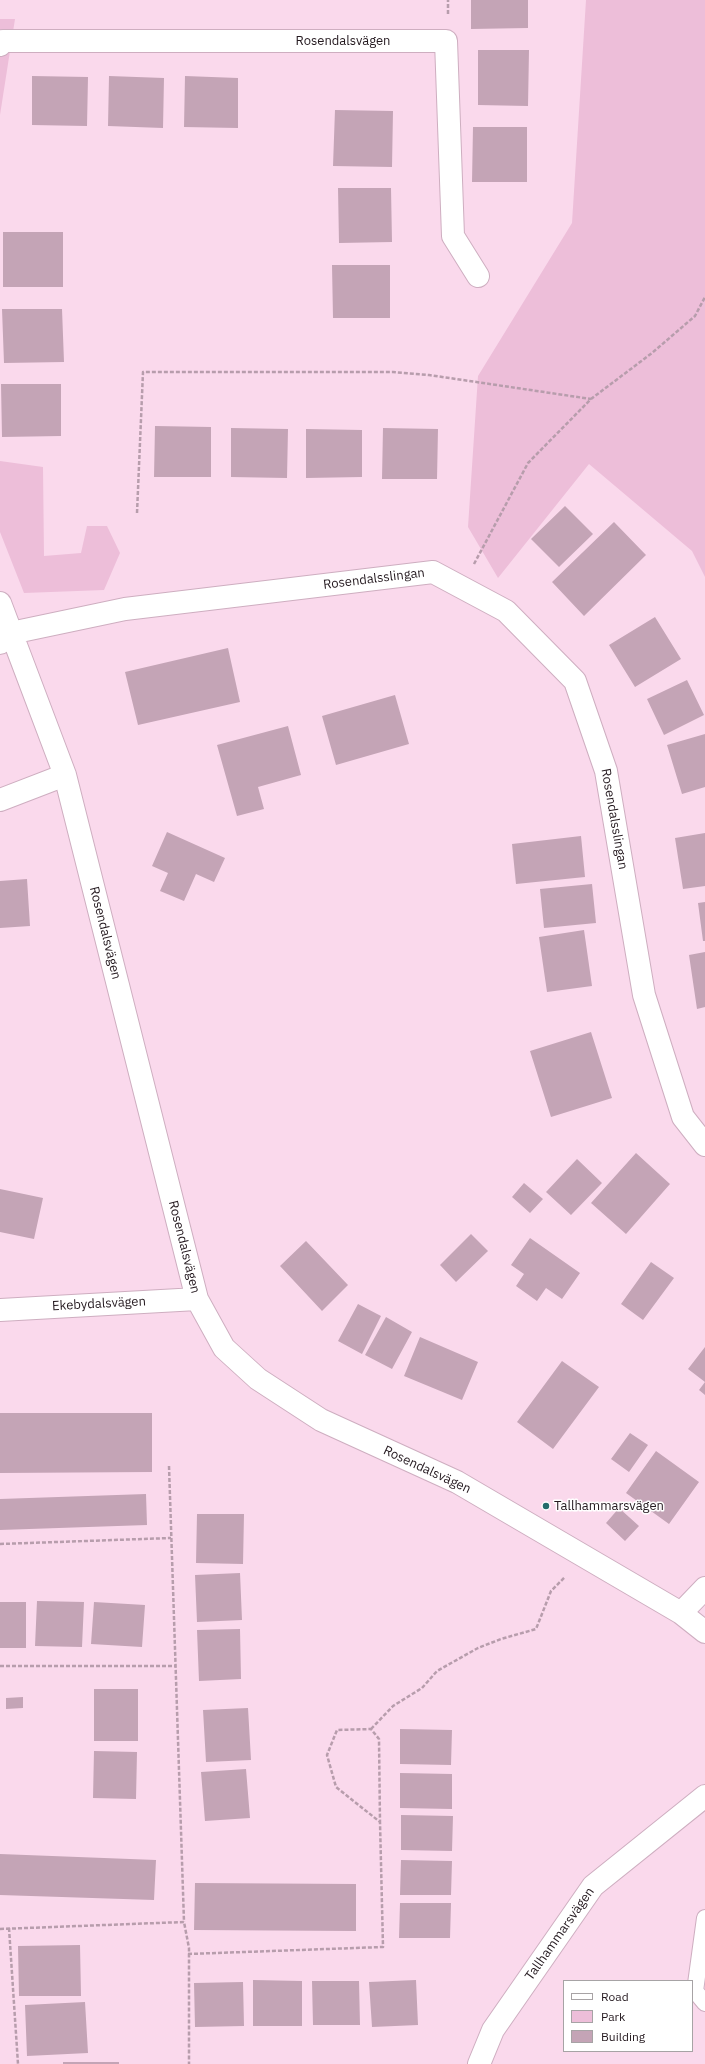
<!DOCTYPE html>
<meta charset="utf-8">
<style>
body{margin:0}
#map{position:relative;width:705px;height:2064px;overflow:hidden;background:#fad9ec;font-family:"IBM Plex Sans",sans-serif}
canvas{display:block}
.legend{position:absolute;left:563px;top:1980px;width:130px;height:72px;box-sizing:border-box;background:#fff;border:1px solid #a7a3a5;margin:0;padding:5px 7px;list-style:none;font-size:12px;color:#24191f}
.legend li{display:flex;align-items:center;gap:8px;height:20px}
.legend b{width:20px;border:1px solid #a7a3a5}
</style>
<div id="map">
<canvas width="705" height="2064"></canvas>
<ul class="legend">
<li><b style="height:5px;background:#fff"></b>Road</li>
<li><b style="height:11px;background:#edbed9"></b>Park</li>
<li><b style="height:11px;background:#c4a4b6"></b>Building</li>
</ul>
</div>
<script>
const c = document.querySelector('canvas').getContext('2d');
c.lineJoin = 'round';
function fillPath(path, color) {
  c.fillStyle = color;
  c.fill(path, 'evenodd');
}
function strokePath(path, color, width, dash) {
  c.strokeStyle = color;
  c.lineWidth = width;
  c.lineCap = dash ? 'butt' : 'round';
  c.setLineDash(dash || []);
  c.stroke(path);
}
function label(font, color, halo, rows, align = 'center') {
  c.font = font + ' "IBM Plex Sans",sans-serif';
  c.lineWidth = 3;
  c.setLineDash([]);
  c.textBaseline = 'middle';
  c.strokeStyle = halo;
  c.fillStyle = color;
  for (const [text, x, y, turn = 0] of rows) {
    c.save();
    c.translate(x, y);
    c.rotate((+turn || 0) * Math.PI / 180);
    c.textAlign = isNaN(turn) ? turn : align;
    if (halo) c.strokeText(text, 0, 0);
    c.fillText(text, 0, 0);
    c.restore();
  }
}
const green = new Path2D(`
 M 586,0 L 705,0 L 705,577 L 692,551 L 589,464 L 498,578 L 468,527 L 478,376 L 572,223 Z
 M 0,19 L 15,19 L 0,115 Z
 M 0,461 L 43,467 L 44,556 L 81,553 L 87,526 L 107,526 L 120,553 L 104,590 L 24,593 L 0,532 Z`);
const building = new Path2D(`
 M 471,0 L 528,0 L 528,28 L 471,29 Z
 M 478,50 L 529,50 L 528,106 L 478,105 Z
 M 32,76 L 88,77 L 87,126 L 32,125 Z
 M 109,76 L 164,78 L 163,128 L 108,126 Z
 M 185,76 L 238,78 L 238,128 L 184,127 Z
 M 335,110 L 393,111 L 392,167 L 333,166 Z
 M 473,127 L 527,127 L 527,182 L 472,182 Z
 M 338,188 L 391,188 L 392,242 L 339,243 Z
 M 3,232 L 63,232 L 63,287 L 3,287 Z
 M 332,265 L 390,265 L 390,318 L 333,318 Z
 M 2,309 L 62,309 L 64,362 L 4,363 Z
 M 1,384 L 61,384 L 61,436 L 2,437 Z
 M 155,426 L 211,427 L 211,477 L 154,477 Z
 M 231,428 L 288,429 L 287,478 L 231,477 Z
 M 383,428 L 438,429 L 437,479 L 382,479 Z
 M 306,429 L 362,430 L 362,477 L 306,478 Z
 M 565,506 L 593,534 L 559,567 L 531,539 Z
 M 614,522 L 646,555 L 584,616 L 552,582 Z
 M 655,617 L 681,659 L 635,687 L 609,645 Z
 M 228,648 L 240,702 L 138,725 L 125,672 Z
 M 687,680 L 704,715 L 664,735 L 647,699 Z
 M 395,695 L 409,744 L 336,765 L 322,716 Z
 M 288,726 L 301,775 L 258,787 L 264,809 L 237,816 L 217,745 Z
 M 705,734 L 705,787 L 682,794 L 667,745 Z
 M 167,832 L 225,858 L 214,882 L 196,874 L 184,901 L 160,891 L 168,873 L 152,866 Z
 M 705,833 L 705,886 L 683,889 L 675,838 Z
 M 581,836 L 585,877 L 516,884 L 512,844 Z
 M 27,879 L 30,926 L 0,928 L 0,881 Z
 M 592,884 L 596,923 L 544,928 L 540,889 Z
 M 705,902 L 705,941 L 703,941 L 698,903 Z
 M 584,930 L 592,986 L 547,992 L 539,937 Z
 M 705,952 L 705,1007 L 697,1009 L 689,955 Z
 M 591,1032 L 612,1098 L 551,1117 L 530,1051 Z
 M 636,1153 L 670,1184 L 626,1234 L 591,1203 Z
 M 577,1159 L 602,1183 L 571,1215 L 546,1192 Z
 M 524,1183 L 543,1199 L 530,1213 L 512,1197 Z
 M 0,1189 L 43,1198 L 34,1239 L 0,1232 Z
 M 471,1234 L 488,1251 L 456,1282 L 440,1265 Z
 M 530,1238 L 580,1273 L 562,1299 L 546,1288 L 537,1301 L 516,1286 L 524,1274 L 511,1265 Z
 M 306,1241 L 348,1285 L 322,1311 L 280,1266 Z
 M 651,1262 L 674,1278 L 643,1320 L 621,1304 Z
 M 358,1304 L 381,1316 L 362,1354 L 338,1341 Z
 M 386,1317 L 412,1332 L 392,1369 L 365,1355 Z
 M 420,1337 L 478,1362 L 462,1400 L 404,1376 Z
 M 705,1347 L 705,1382 L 688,1369 Z
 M 562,1361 L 599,1387 L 553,1449 L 517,1422 Z
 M 705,1382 L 705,1395 L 699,1390 Z
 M 0,1413 L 152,1413 L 152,1472 L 0,1473 Z
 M 630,1433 L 648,1445 L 629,1472 L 611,1459 Z
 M 656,1451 L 699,1482 L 669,1524 L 626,1493 Z
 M 146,1494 L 147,1525 L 0,1530 L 0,1499 Z
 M 619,1508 L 639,1526 L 625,1541 L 606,1523 Z
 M 197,1514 L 244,1514 L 243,1564 L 196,1563 Z
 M 240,1573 L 242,1620 L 197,1622 L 195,1575 Z
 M 37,1601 L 84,1602 L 82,1647 L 35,1646 Z
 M 0,1602 L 26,1602 L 26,1648 L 0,1648 Z
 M 94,1602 L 145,1605 L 142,1647 L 91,1644 Z
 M 240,1629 L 241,1679 L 199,1681 L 197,1630 Z
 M 94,1689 L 138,1689 L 138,1741 L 94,1741 Z
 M 23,1697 L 23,1708 L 6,1709 L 6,1698 Z
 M 248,1708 L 251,1760 L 206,1762 L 203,1710 Z
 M 400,1729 L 452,1730 L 451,1765 L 400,1764 Z
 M 94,1751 L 137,1752 L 136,1799 L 93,1798 Z
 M 246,1769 L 250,1818 L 205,1821 L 201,1772 Z
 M 400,1773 L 452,1774 L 452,1809 L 400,1808 Z
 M 401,1815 L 453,1816 L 452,1851 L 401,1850 Z
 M 0,1854 L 156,1860 L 154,1900 L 0,1895 Z
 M 401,1860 L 452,1861 L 451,1895 L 400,1895 Z
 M 195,1883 L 356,1884 L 356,1931 L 194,1930 Z
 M 400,1903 L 451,1903 L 450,1938 L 399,1938 Z
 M 80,1945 L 81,1996 L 19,1996 L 18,1946 Z
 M 253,1980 L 302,1981 L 302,2026 L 253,2026 Z
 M 416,1980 L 418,2025 L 372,2027 L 369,1982 Z
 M 312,1981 L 359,1981 L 360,2025 L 313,2025 Z
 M 243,1982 L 244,2026 L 195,2027 L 194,1983 Z
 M 85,2002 L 88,2053 L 27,2056 L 25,2005 Z
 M 63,2062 L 119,2062 L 119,2064 L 63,2064 Z`);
const path = new Path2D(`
 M 448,14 L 448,0
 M 137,513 L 143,372 L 393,372 L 429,375 L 591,399
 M 474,564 L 528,463 L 591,399 L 652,353 L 695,316 L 705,297
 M 169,1466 L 184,1922
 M 0,1544 L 171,1538
 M 0,1666 L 175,1666
 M 371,1729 L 393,1706 L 422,1688 L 437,1671 L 478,1648 L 501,1639 L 536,1629 L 551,1591 L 565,1577
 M 9,1928 L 18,2064
 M 0,1929 L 184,1922 L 189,1948 L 189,2064
 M 188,1954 L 383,1947 L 380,1822 L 336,1787 L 327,1755 L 337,1730 L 371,1729 L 379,1739 L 380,1822`);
const lane = new Path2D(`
 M 705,1918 L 695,1991 L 705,2003`);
const street = new Path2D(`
 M 0,45 L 3,41 L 446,41 L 453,236 L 478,276
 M 0,603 L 65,775 L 197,1299 L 224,1348 L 258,1379 L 321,1420 L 457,1482 L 681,1613 L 705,1632
 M 0,643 L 11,633 L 125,609 L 433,572 L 506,611 L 575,681 L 606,771 L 644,995 L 683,1117 L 705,1145
 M 0,800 L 65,775
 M 0,1310 L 197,1299
 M 681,1613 L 705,1588
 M 479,2064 L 493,2030 L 593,1886 L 705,1796`);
const markers = [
 [546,1506,4,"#226d6b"]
];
const streetNames = [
 ["Rosendalsvägen",343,41],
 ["Rosendalsslingan",374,579,-7],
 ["Rosendalsslingan",614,819,80],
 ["Rosendalsvägen",105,933,76],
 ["Rosendalsvägen",184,1247,76],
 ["Ekebydalsvägen",99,1304,-3],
 ["Rosendalsvägen",427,1470,25],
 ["Tallhammarsvägen",560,1934,-55]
];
const poiNames = [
 ["Tallhammarsvägen",554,1506]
];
fillPath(green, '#edbed9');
fillPath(building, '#c4a4b6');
strokePath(lane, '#ceaec0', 18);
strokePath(street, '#ceaec0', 24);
strokePath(path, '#b79dac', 2.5, [4, 2]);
strokePath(lane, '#fff', 16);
strokePath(street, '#fff', 22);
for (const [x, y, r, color] of markers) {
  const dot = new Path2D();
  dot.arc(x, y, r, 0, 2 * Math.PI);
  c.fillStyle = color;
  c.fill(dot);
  strokePath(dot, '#fff', 1.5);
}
label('13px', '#24191f', '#fff', streetNames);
label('13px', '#24191f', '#fff', poiNames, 'left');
</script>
